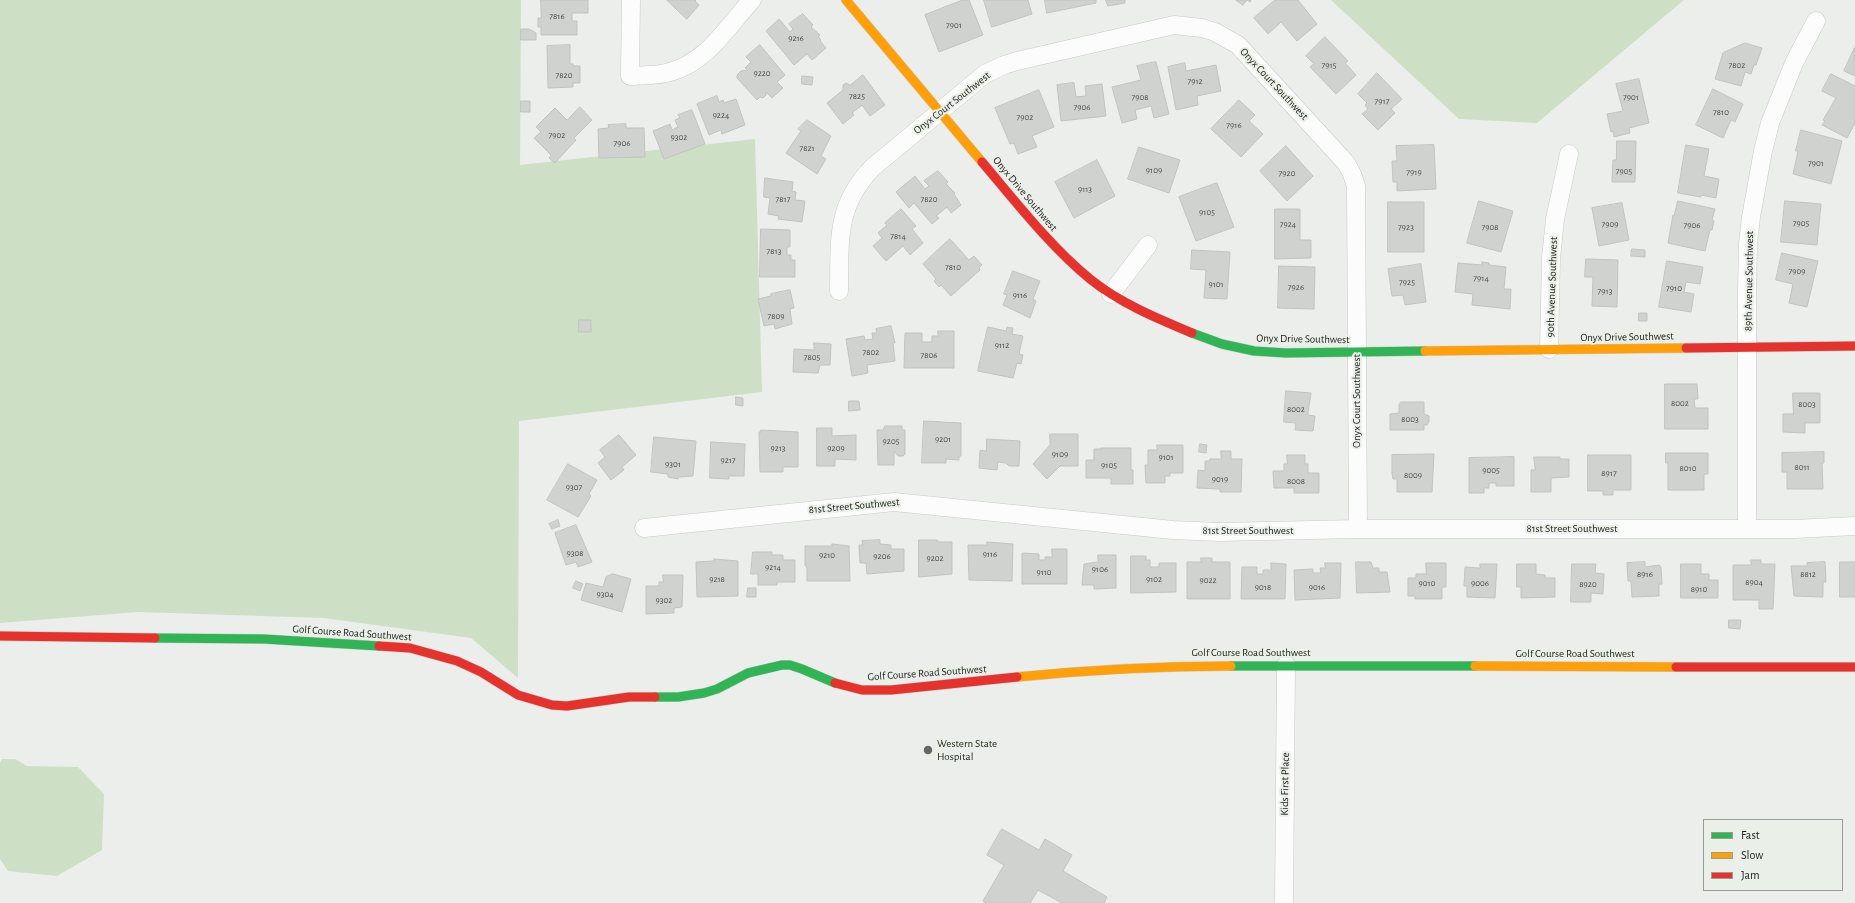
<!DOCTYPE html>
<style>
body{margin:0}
#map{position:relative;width:1855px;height:903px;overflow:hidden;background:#ebeeea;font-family:"Alegreya Sans",sans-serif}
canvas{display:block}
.legend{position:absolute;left:1703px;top:819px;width:140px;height:72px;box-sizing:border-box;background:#eaf0e8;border:1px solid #979c96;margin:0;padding:5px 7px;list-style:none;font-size:12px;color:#1b1d1a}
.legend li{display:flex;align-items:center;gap:8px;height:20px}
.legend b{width:20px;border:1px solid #979c96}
</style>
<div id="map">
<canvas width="1855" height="903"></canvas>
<ul class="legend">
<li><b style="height:5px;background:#30b455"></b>Fast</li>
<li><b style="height:5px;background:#ff9f0a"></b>Slow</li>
<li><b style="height:5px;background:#e5322d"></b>Jam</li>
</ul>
</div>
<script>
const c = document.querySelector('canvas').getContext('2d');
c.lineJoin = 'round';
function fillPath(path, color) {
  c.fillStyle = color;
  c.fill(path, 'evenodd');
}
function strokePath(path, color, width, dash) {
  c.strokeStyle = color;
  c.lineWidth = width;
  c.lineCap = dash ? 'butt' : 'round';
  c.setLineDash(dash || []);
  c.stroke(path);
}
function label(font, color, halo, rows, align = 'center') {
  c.font = font + ' "Alegreya Sans",sans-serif';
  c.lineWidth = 4;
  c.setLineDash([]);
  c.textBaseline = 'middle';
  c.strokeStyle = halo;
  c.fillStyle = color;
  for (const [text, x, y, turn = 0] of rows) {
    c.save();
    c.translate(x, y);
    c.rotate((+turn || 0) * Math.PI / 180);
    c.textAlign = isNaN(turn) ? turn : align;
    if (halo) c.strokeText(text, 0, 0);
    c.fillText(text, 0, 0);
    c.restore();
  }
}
const green = new Path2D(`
 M 0,0 L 521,0 L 520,165 L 755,139 L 762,392 L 519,421 L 518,678 L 471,638 L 324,618 L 138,612 L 0,623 Z
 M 1331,0 L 1684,0 L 1537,123 L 1459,119 Z
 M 2,759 L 15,759 L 27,766 L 78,767 L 104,794 L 102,850 L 57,876 L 8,871 L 0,859 L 0,763 Z`);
const building = new Path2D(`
 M 541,0 L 588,0 L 588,13 L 572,13 L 572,21 L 577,21 L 577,35 L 541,35 L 541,27 L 538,27 L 538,18 L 541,18 Z
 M 667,0 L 696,0 L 695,1 L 699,5 L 687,19 Z
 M 963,0 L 969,0 L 983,35 L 939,52 L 925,15 Z
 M 984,0 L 1028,0 L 1032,14 L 992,27 Z
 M 1045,0 L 1096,0 L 1096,3 L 1047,13 Z
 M 1106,0 L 1125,0 L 1125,3 L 1108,6 Z
 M 1236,0 L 1251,0 L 1250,2 L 1247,0 L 1243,5 Z
 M 1275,0 L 1298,0 L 1317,24 L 1297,41 L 1281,22 L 1268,34 L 1254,18 Z
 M 803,14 L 813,25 L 811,27 L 820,35 L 818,36 L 821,40 L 820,41 L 826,48 L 812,60 L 807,54 L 794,65 L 766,31 L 779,19 L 790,32 L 793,29 L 789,24 Z
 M 521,29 L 529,29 L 536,33 L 536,40 L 521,40 Z
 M 1325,37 L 1348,61 L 1345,63 L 1356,75 L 1336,94 L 1310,67 L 1314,64 L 1306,56 Z
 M 1745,43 L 1762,48 L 1756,65 L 1754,65 L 1751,74 L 1745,72 L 1741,86 L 1715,79 L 1723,53 Z
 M 570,45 L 570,64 L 573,64 L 573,66 L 580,66 L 580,83 L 573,83 L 573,87 L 548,88 L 547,46 Z
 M 760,45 L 785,75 L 777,82 L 783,88 L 772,98 L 766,92 L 766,95 L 763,98 L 760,97 L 757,100 L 737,78 L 737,75 L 741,71 L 748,70 L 745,68 L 751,62 L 746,57 Z
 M 1855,47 L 1855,76 L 1844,71 Z
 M 1156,62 L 1169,114 L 1154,118 L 1151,106 L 1135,110 L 1137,119 L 1122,123 L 1112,87 L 1141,80 L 1137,66 Z
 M 1185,63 L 1186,71 L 1216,65 L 1221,91 L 1197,96 L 1198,105 L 1176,110 L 1168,67 Z
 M 1377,73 L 1402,99 L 1391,109 L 1395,113 L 1378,130 L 1362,114 L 1368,109 L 1365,105 L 1367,103 L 1358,94 Z
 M 1831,74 L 1855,86 L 1855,123 L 1847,138 L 1822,125 L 1825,121 L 1823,120 L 1836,98 L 1822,91 Z
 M 863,75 L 885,105 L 870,116 L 862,105 L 852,113 L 854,115 L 843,124 L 827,103 L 843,90 L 843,85 L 846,83 L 850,85 Z
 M 802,76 L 813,77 L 812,85 L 802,84 Z
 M 1639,79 L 1649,123 L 1629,128 L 1630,133 L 1614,137 L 1613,131 L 1611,132 L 1607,114 L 1623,111 L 1616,84 Z
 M 1074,83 L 1076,97 L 1086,96 L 1085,86 L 1102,84 L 1106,116 L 1061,121 L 1057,85 Z
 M 1713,89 L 1743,104 L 1735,122 L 1731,120 L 1723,138 L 1696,125 Z
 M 1039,90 L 1054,127 L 1032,136 L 1037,147 L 1018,154 L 1014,143 L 1010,144 L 995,108 Z
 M 717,96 L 719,102 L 723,100 L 724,103 L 736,99 L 745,125 L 722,134 L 721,130 L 709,135 L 697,104 Z
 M 1239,100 L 1255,115 L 1249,121 L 1263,134 L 1241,157 L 1211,129 Z
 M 521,101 L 530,101 L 530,112 L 521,112 Z
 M 580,107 L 592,120 L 574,138 L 576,140 L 555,163 L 549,158 L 551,155 L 534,138 L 541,132 L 536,127 L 555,108 L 567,120 Z
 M 692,110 L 705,144 L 664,159 L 653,131 L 670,124 L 672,130 L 678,127 L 675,120 L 680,118 L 678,115 Z
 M 807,120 L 831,136 L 821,156 L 826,159 L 817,174 L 786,153 L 801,131 L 798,129 Z
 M 626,124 L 626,128 L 644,128 L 645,157 L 599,158 L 598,129 L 609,128 L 608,125 Z
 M 1801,130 L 1842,141 L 1831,184 L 1793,174 L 1798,151 L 1796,151 Z
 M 1617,141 L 1636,141 L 1635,182 L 1612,182 L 1613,160 L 1616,160 Z
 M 1434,145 L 1436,189 L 1397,191 L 1397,182 L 1393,182 L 1392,161 L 1397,161 L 1396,146 Z
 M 1686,145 L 1709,149 L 1704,176 L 1719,179 L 1716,198 L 1701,195 L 1701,197 L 1678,193 Z
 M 1286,146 L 1313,176 L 1287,201 L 1260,171 Z
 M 1139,147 L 1180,160 L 1169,193 L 1128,179 Z
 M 1097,160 L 1115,196 L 1074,218 L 1055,182 Z
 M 938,171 L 948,182 L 946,184 L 955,193 L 954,194 L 961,205 L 951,213 L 947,207 L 936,216 L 939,218 L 932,224 L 914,203 L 909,208 L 896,192 L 915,176 L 925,189 L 929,186 L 924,181 Z
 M 765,178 L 793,182 L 792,191 L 796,192 L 795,200 L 805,201 L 802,222 L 778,219 L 779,216 L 768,214 L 770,198 L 764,197 Z
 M 1217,183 L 1234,227 L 1196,241 L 1179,197 Z
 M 1479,201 L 1513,211 L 1501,252 L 1467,243 Z
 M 1678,201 L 1715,209 L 1712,220 L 1714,221 L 1712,230 L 1710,230 L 1705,251 L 1668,243 L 1673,215 L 1674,215 Z
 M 1785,201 L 1821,204 L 1817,245 L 1781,242 Z
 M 1388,202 L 1424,202 L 1424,252 L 1388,252 Z
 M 1622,203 L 1629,240 L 1599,246 L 1592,208 Z
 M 901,209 L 916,226 L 912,229 L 923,243 L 910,255 L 903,246 L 886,261 L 873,246 L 882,238 L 878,233 L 887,225 L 885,223 Z
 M 1275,209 L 1300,209 L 1300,240 L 1311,240 L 1311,258 L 1275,259 Z
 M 761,229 L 790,230 L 790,247 L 787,247 L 787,255 L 791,255 L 791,260 L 795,260 L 795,277 L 760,277 Z
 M 950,239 L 969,260 L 974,256 L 982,265 L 979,268 L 980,270 L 951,296 L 941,285 L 939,287 L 934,281 L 936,279 L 923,264 Z
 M 1632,249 L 1645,250 L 1645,257 L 1631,256 Z
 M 1192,250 L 1230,252 L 1227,299 L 1204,298 L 1206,270 L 1191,269 Z
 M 1782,253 L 1818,261 L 1807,307 L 1789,303 L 1793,284 L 1776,280 Z
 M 1586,259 L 1618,260 L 1617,307 L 1592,306 L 1593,277 L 1585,277 Z
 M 1667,261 L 1703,267 L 1700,284 L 1686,282 L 1684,292 L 1694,294 L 1691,312 L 1659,307 Z
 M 1482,262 L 1489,263 L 1489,265 L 1506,267 L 1504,289 L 1511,289 L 1510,309 L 1472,305 L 1473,294 L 1455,292 L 1458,263 L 1482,265 Z
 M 1421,264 L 1426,302 L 1405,305 L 1403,295 L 1392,296 L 1388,269 Z
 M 1279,266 L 1315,267 L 1314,309 L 1278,308 Z
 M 1013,271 L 1040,281 L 1033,299 L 1036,301 L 1030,318 L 1003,305 L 1007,295 L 1004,294 Z
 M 790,290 L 794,308 L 790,309 L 792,324 L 775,329 L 774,324 L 764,326 L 758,299 L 771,296 L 771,294 Z
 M 1639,313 L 1647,313 L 1647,321 L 1639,321 Z
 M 579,320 L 591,320 L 591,332 L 579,332 Z
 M 891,326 L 895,343 L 893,343 L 895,361 L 867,365 L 868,373 L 852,376 L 846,339 L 864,336 L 865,340 L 873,339 L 872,333 L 877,333 L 876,329 Z
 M 988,327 L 1006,331 L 1007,327 L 1013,328 L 1012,334 L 1023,336 L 1019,354 L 1023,355 L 1021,364 L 1017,363 L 1013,378 L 978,371 Z
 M 938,331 L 954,331 L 954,368 L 904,368 L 905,333 L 922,333 L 922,342 L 932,342 L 932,336 L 938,336 Z
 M 814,343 L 831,344 L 830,365 L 820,365 L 818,373 L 793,372 L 794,349 L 814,350 Z
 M 1665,384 L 1697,384 L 1698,399 L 1694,399 L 1695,408 L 1708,408 L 1708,429 L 1665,429 Z
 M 1286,391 L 1311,393 L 1308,413 L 1308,415 L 1315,416 L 1313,431 L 1295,430 L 1296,423 L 1284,422 Z
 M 1793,393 L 1820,393 L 1820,423 L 1805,423 L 1805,433 L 1783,432 L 1783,414 L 1793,414 Z
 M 736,397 L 743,398 L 743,406 L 736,405 Z
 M 849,401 L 859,401 L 860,410 L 849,411 Z
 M 1401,402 L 1424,402 L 1424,414 L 1429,416 L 1429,422 L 1427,425 L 1424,425 L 1424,430 L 1390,430 L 1390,414 L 1399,413 L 1399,405 Z
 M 924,421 L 961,423 L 961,456 L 959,456 L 959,460 L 946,459 L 946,463 L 922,463 Z
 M 885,426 L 902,426 L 902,430 L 905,430 L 905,454 L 903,456 L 898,456 L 894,451 L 894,465 L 878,465 L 877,430 L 883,430 Z
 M 817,428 L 832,428 L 832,436 L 856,435 L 856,460 L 835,459 L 835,466 L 817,466 Z
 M 761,430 L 798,432 L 798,467 L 783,467 L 783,472 L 760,472 L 759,432 L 761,432 Z
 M 1050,434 L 1078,434 L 1078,466 L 1060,466 L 1047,479 L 1033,464 L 1050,445 Z
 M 619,435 L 636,455 L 622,467 L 624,470 L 611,480 L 598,463 L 605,457 L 600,450 Z
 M 654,437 L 696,441 L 693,476 L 679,477 L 678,479 L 668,477 L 668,474 L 651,472 Z
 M 987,439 L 1020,441 L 1019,466 L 1009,466 L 1006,463 L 998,462 L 997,470 L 979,468 L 980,450 L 986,451 Z
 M 711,442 L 745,444 L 744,476 L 729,476 L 729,479 L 710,478 Z
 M 1200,444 L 1207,445 L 1206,453 L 1199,452 Z
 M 1157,445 L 1183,445 L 1183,473 L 1170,473 L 1170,476 L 1165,476 L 1165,483 L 1146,483 L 1145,465 L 1148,465 L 1148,450 L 1157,450 Z
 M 1101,448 L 1131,448 L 1131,470 L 1133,470 L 1133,484 L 1111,484 L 1111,478 L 1086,478 L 1086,460 L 1094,460 L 1094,449 L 1101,449 Z
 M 1221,451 L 1231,451 L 1231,459 L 1242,459 L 1241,492 L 1220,492 L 1220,489 L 1197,488 L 1198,470 L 1205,471 L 1205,461 L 1210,461 L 1210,459 L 1221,459 Z
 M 1824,452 L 1824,463 L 1822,463 L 1823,489 L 1787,489 L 1787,472 L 1782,472 L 1782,453 Z
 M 1666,453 L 1708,453 L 1708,474 L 1704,474 L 1704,490 L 1668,490 L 1668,463 L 1666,463 Z
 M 1431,454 L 1434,454 L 1432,492 L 1397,492 L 1397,479 L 1393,479 L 1392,473 L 1392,455 Z
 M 1287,455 L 1305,455 L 1305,464 L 1308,464 L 1308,473 L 1319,473 L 1319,493 L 1294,493 L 1294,488 L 1274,488 L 1273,471 L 1284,471 L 1284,464 L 1287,464 Z
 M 1588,455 L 1631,455 L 1631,490 L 1613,490 L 1613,495 L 1603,495 L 1603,491 L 1588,491 Z
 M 1514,457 L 1514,486 L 1496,486 L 1496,483 L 1489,483 L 1489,488 L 1484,488 L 1484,493 L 1469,493 L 1469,458 Z
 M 1534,457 L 1560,457 L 1560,459 L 1569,459 L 1569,477 L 1551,478 L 1551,492 L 1531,492 L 1531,470 L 1535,470 Z
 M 568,464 L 597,480 L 589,494 L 591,496 L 578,517 L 547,500 Z
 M 558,520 L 560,526 L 552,529 L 549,524 Z
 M 576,525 L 592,562 L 578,567 L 576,562 L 566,565 L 555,533 Z
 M 880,540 L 880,544 L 891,545 L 891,549 L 904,549 L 904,571 L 867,574 L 866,563 L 860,563 L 859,545 L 863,545 L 862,541 Z
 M 919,540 L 937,540 L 938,542 L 952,542 L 952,574 L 919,577 Z
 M 987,542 L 1013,544 L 1012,581 L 969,580 L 968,545 L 987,545 Z
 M 832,544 L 849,546 L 850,581 L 807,581 L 807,568 L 805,565 L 805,546 L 832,546 Z
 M 1052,549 L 1067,549 L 1067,584 L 1022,584 L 1022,553 L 1039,554 L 1039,560 L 1045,560 L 1045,557 L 1052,557 Z
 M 753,552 L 772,552 L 772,555 L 783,555 L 783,560 L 795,560 L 795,582 L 777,582 L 777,585 L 758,585 L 758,574 L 751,574 Z
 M 1098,555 L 1116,555 L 1116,588 L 1094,589 L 1094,585 L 1082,585 L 1084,564 L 1098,562 Z
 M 1131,556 L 1146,556 L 1146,560 L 1150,560 L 1150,567 L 1159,567 L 1159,563 L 1176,563 L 1176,592 L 1131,593 Z
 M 1201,558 L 1212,558 L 1212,562 L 1230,562 L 1230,599 L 1187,599 L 1187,562 L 1201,562 Z
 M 714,559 L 738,561 L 738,596 L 697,597 L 696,562 L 714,561 Z
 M 1751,560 L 1761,560 L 1761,564 L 1775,564 L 1773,609 L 1759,609 L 1759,600 L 1733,600 L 1733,565 L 1751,565 Z
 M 1356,562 L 1371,562 L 1373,568 L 1379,568 L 1379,572 L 1387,572 L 1390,592 L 1357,593 Z
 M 1645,562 L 1645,567 L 1659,565 L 1661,567 L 1662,584 L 1659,584 L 1659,596 L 1632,597 L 1631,581 L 1628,581 L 1627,563 Z
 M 1825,562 L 1826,582 L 1823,582 L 1823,597 L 1794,596 L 1791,566 L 1807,566 L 1807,563 Z
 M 1840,562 L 1855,562 L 1855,597 L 1840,597 Z
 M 1271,563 L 1286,564 L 1285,599 L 1241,599 L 1242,567 L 1257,567 L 1257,574 L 1263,574 L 1263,570 L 1271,570 Z
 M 1325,563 L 1341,563 L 1340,598 L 1295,600 L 1294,570 L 1313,569 L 1313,573 L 1321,573 L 1320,568 L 1325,568 Z
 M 1426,563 L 1446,563 L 1446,587 L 1442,587 L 1442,599 L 1415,599 L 1415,596 L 1408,596 L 1408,578 L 1416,578 L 1416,574 L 1426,574 Z
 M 1480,564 L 1497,564 L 1495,598 L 1467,597 L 1467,586 L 1464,586 L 1465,567 L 1480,568 Z
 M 1517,564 L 1536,564 L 1536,574 L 1545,575 L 1545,578 L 1555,578 L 1555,597 L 1521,598 L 1521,587 L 1517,587 Z
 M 1572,564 L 1596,564 L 1595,573 L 1604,574 L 1603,594 L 1591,593 L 1591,602 L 1571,602 Z
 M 1681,564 L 1701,564 L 1701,574 L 1709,574 L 1709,580 L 1718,580 L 1718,598 L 1681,598 Z
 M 613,574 L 631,579 L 622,612 L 581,600 L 586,583 L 603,587 L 606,577 Z
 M 663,575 L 683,575 L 682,607 L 674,608 L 674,613 L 646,614 L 646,586 L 659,586 L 659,582 L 663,582 Z
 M 576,581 L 583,584 L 580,591 L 573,588 Z
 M 748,588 L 756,588 L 756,597 L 747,597 Z
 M 1729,620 L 1741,620 L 1740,629 L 1729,628 Z
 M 1002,829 L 1039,850 L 1045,839 L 1072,855 L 1063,871 L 1107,897 L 1104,903 L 1062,903 L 1038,890 L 1030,903 L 987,903 L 983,901 L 1004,865 L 987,855 Z`);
const street = new Path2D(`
 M 631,0 L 630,76 C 643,75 658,76 670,72 C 707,62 727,27 752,0
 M 839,291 C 840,241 835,207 872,168 L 985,74 L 1004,65 L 1017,61 L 1174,25 L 1202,28 L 1215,32 L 1238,45 L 1346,163 L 1352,174 L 1356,186 L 1358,529
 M 1111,294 L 1148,245
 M 1549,349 L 1551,258 L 1555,219 L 1569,154
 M 644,528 L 894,502 L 1173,530 L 1220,532 L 1358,529 L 1794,529 L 1855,526
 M 1747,528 L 1747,292 L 1748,244 L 1751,217 L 1763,151 L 1770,123 L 1794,63 L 1816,21
 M 1284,903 L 1286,665`);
const fast = new Path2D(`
 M 1192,333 L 1222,344 L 1254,351 L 1286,353 L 1425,351
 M 155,638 L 264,639 L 379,646
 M 1231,666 L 1475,666
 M 655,697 L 678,697 L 704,693 L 717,689 L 748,673 L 782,665 L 790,665 L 802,669 L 835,683`);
const slow = new Path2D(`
 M 846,0 L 982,162
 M 1425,351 L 1686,348
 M 1475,666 L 1676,667
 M 1017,677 C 1088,670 1159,666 1231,666`);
const jam = new Path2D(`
 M 982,162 C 1016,202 1049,245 1090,279 C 1120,303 1156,318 1192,333
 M 1686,348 L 1855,346
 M 0,636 L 155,638
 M 379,646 L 410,648 L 457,661 L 481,672 L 518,695 L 552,705 L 567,706 L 629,697 L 655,697
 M 1676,667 L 1855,667
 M 835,683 L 862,690 L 891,690 L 1017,677`);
const markers = [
 [928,750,5,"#646663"]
];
const numberNames = [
 ["7816",557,16],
 ["7901",954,25],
 ["9216",796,38],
 ["7915",1329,65],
 ["7802",1737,65],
 ["9220",762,73],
 ["7820",564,75],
 ["7912",1195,81],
 ["7825",857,96],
 ["7908",1140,97],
 ["7901",1631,97],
 ["7917",1382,101],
 ["7906",1082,107],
 ["7810",1721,112],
 ["9224",721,115],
 ["7902",1025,117],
 ["7916",1234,125],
 ["7902",557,135],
 ["9302",679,137],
 ["7906",622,143],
 ["7821",807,148],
 ["7901",1816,163],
 ["9109",1154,170],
 ["7905",1624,171],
 ["7919",1414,172],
 ["7920",1287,173],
 ["9113",1085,189],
 ["7817",783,199],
 ["7820",929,199],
 ["9105",1207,212],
 ["7905",1801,223],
 ["7924",1288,224],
 ["7909",1610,224],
 ["7906",1692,225],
 ["7923",1406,227],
 ["7908",1490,227],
 ["7814",898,236],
 ["7813",774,251],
 ["7810",953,267],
 ["7909",1797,271],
 ["7914",1481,278],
 ["7925",1407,282],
 ["9101",1216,284],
 ["7926",1296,287],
 ["7910",1674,288],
 ["7913",1605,291],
 ["9116",1020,295],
 ["7809",776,316],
 ["9112",1002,345],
 ["7802",871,352],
 ["7806",929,355],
 ["7805",812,357],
 ["8002",1680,403],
 ["8003",1807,404],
 ["8002",1296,409],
 ["8003",1410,419],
 ["9201",943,439],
 ["9205",891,441],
 ["9213",778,448],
 ["9209",836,448],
 ["9109",1060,454],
 ["9101",1166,457],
 ["9217",728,460],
 ["9301",673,464],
 ["9105",1109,465],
 ["8011",1802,467],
 ["8010",1688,468],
 ["9005",1491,470],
 ["8917",1609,473],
 ["8009",1413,475],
 ["9019",1220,479],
 ["8008",1296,481],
 ["9307",574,487],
 ["9308",575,553],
 ["9116",990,554],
 ["9210",827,555],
 ["9206",882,556],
 ["9202",935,558],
 ["9214",773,567],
 ["9106",1100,569],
 ["9110",1044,572],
 ["8916",1645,574],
 ["8812",1808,574],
 ["9218",717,579],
 ["9102",1154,579],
 ["9022",1208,580],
 ["8904",1754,582],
 ["9010",1427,583],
 ["9006",1480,583],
 ["8920",1588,584],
 ["9018",1263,587],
 ["9016",1317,587],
 ["8910",1699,589],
 ["9304",605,594],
 ["9302",664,600]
];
const streetNames = [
 ["Onyx Court Southwest",1274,84,47],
 ["Onyx Court Southwest",952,103,-38],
 ["Onyx Drive Southwest",1025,194,50],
 ["89th Avenue Southwest",1749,281,-89],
 ["90th Avenue Southwest",1552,287,-88],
 ["Onyx Drive Southwest",1627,337,-1],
 ["Onyx Drive Southwest",1303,339,1],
 ["Onyx Court Southwest",1357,401,-90],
 ["81st Street Southwest",854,506,-5],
 ["81st Street Southwest",1572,529],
 ["81st Street Southwest",1248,531],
 ["Golf Course Road Southwest",352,633,4],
 ["Golf Course Road Southwest",1251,653],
 ["Golf Course Road Southwest",1575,654],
 ["Golf Course Road Southwest",927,673,-4],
 ["Kids First Place",1285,784,-89]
];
const poiNames = [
 ["Western State",937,744],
 ["Hospital",937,757]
];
fillPath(green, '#cde0c6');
fillPath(building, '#d0d2cf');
strokePath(building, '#c1c3c0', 1);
strokePath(street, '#c8cac7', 19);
strokePath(fast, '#c8cac7', 10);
strokePath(slow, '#c8cac7', 10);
strokePath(jam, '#c8cac7', 10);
strokePath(street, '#fcfcfc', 18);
strokePath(fast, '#30b455', 9);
strokePath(slow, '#ff9f0a', 9);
strokePath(jam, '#e5322d', 9);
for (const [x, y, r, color] of markers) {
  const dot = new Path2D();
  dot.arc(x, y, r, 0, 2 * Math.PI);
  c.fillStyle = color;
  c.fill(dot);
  strokePath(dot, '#eaf0e8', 1.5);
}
label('9px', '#484a47', null, numberNames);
label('11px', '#1b1d1a', '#eaf0e8', streetNames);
label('11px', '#1b1d1a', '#eaf0e8', poiNames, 'left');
</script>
